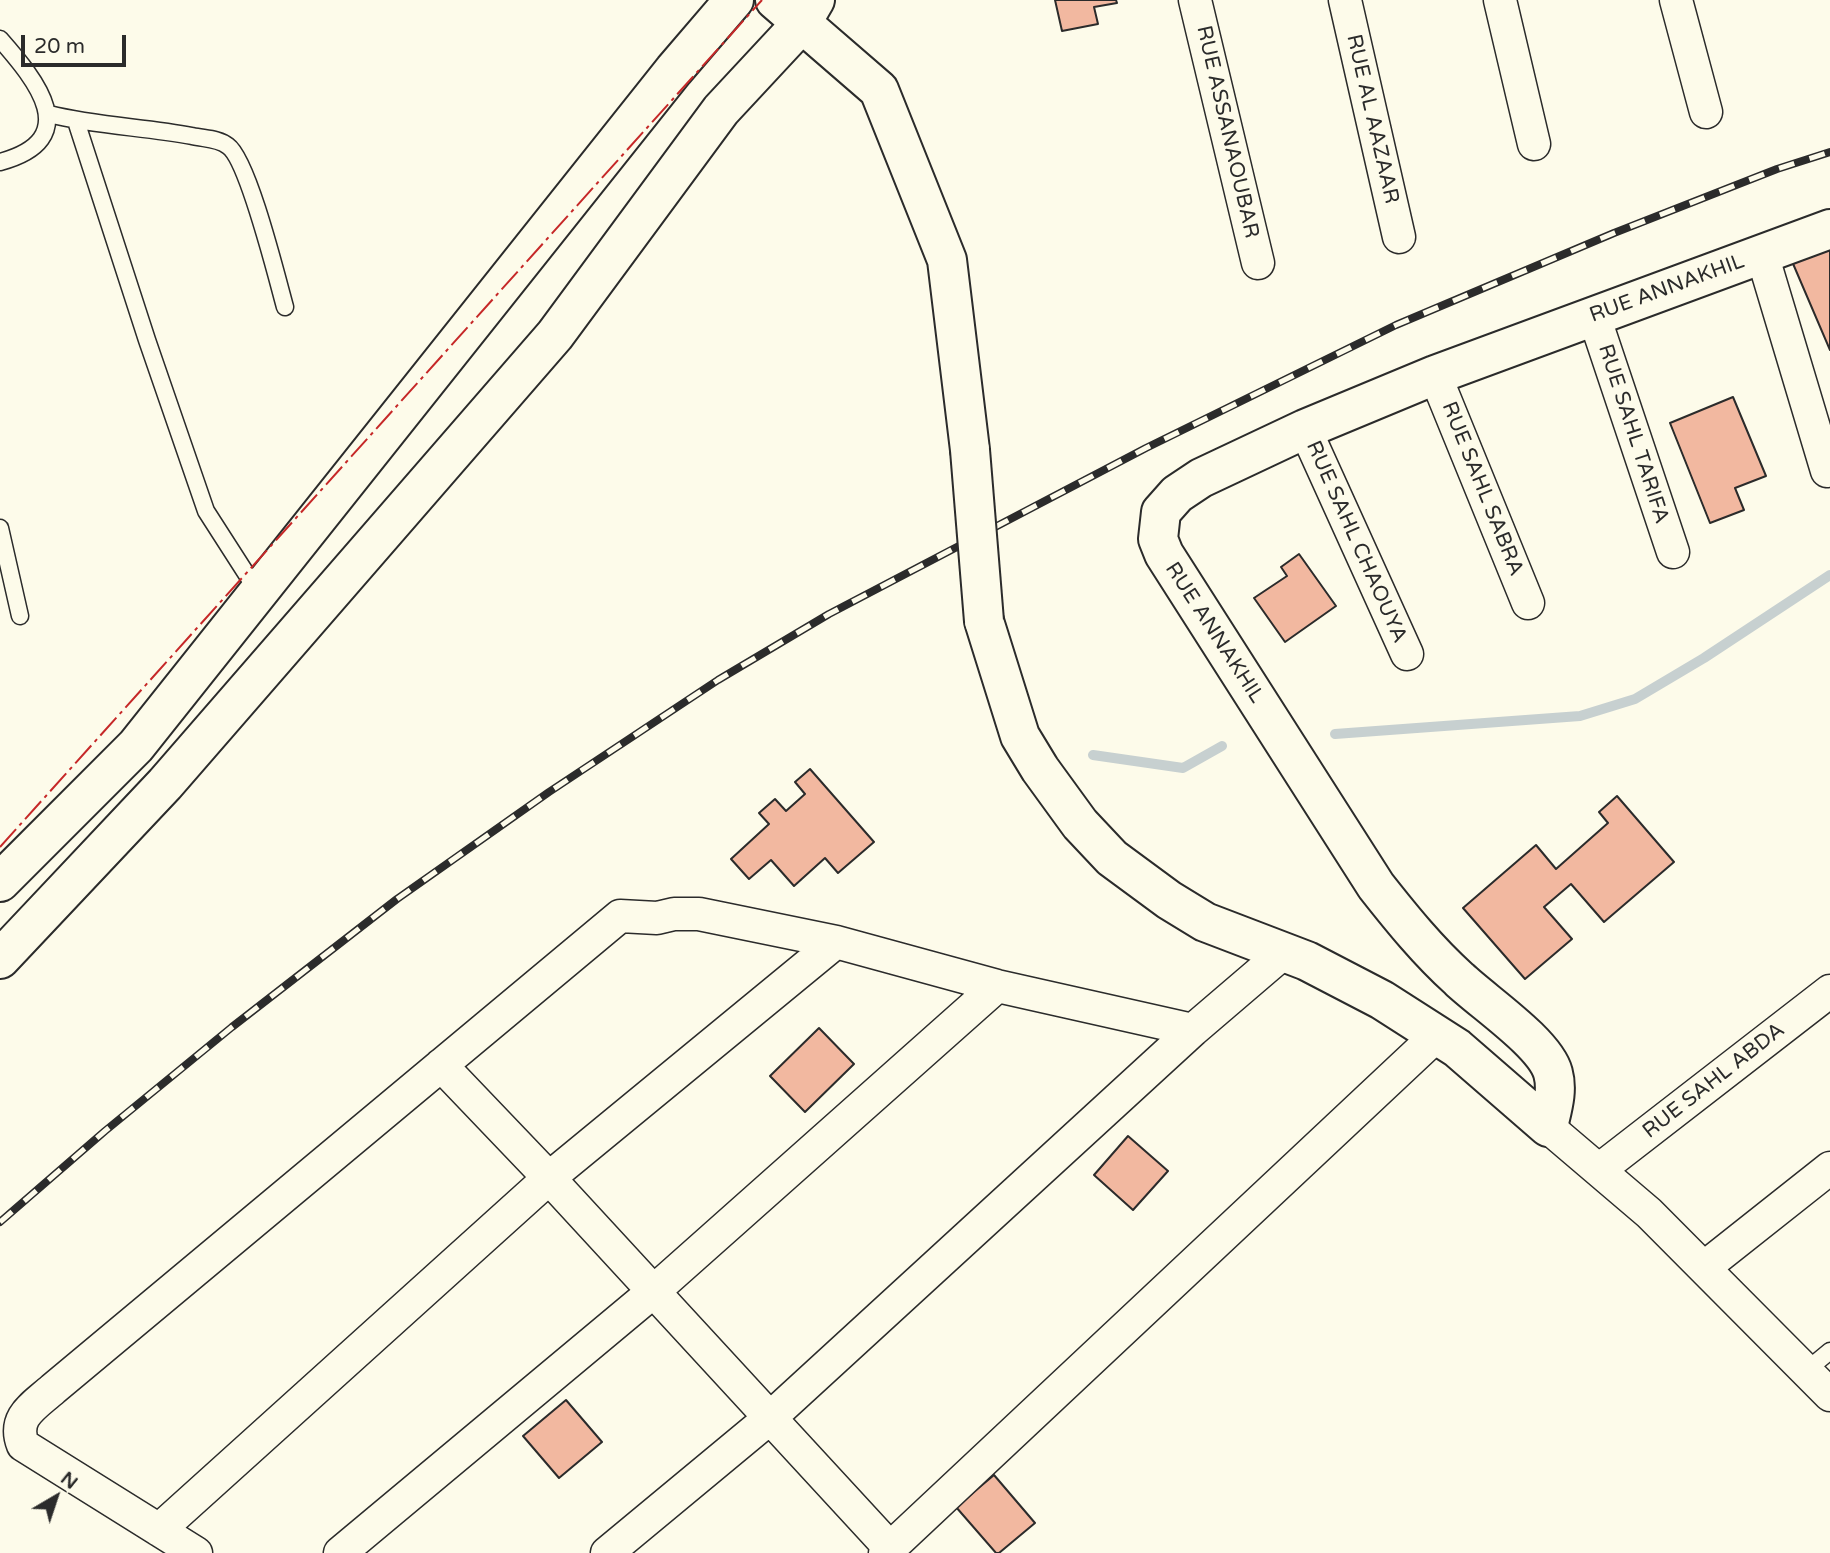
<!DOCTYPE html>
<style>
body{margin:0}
#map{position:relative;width:1830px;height:1553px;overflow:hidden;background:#fdfbea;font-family:"Varela Round",sans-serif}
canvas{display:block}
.north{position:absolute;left:21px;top:1462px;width:70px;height:70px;-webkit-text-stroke:5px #fdfbea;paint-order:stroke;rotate:39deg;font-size:19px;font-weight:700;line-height:28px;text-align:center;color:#2b2b2b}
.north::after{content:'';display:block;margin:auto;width:24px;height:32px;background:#2b2b2b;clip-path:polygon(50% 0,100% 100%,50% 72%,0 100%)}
.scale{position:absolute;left:21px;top:35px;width:105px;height:32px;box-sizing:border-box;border:4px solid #2b2b2b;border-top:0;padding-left:9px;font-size:21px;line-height:24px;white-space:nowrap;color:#2b2b2b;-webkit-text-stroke:5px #fdfbea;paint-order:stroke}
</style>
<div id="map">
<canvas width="1830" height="1553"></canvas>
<div class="north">N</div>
<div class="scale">20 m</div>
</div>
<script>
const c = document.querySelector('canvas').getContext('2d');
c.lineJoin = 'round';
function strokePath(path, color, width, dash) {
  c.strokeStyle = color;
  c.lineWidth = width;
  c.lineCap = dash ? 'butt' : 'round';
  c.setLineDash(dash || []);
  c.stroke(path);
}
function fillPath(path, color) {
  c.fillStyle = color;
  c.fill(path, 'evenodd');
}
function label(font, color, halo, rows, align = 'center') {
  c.font = font + ' "Varela Round",sans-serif';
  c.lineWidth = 5;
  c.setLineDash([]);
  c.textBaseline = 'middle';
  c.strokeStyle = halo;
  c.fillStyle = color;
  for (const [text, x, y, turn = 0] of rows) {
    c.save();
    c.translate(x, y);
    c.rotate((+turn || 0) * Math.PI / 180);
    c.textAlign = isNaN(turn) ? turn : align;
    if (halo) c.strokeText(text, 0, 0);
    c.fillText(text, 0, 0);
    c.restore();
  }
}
const stream = new Path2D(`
 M 1335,734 L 1580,716 L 1635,699 L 1704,658 L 1830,575
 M 1093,755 L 1183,768 L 1222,746`);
const building = new Path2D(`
 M 1055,0 L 1116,0 L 1117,3 L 1094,7 L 1098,24 L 1062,31 Z
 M 1830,243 L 1830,350 L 1791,259 Z
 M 1733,397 L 1766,476 L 1735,488 L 1744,510 L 1710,523 L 1670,423 Z
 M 1299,554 L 1336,606 L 1285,642 L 1254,598 L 1287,576 L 1281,567 Z
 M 810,769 L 874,842 L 838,873 L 825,858 L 794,886 L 771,860 L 749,879 L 731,859 L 769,824 L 759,813 L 775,799 L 786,811 L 805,794 L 795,782 Z
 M 1617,796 L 1674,862 L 1604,922 L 1571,884 L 1544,907 L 1572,939 L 1525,979 L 1463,908 L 1536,845 L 1556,869 L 1608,823 L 1599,812 Z
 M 819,1028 L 854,1064 L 805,1112 L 770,1076 Z
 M 1128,1136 L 1168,1171 L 1133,1210 L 1094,1175 Z
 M 566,1400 L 602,1442 L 559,1478 L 523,1436 Z
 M 994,1475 L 1035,1523 L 999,1553 L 996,1553 L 956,1507 Z`);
const service = new Path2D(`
 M 0,39 C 36,80 85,139 0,162
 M 49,114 C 96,126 145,127 192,136 C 205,139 218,138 228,146 C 248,160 277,278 285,307
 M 76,121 L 147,340 L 206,511 L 258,592
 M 0,528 L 20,616
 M 1807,1370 L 1830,1351`);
const minor = new Path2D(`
 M 1195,0 L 1258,263
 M 1345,0 L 1399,237
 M 1500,0 L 1534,144
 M 1676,0 L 1706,112
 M 1762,254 L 1827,471
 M 1594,316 L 1673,552
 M 1435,375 L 1528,603
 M 1305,429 L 1407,654
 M 441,1065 L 549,1178 L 890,1548
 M 1548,1127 L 1649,1213 L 1830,1395
 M 1599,1170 L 1830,991
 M 1705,1267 L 1830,1168
 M 159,1530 L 549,1178 L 836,942
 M 196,1553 L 23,1445 C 12,1417 34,1406 53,1389 L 620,916 L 657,918 L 674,914 L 699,914 L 836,942 L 997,986 L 1193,1030
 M 340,1553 L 654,1291 L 997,986
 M 607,1553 L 771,1417 L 1193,1030 L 1283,953
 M 885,1553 L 1437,1035`);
const tertiary = new Path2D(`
 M 775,0 L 879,90 L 947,260 L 970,450
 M 984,621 L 1020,736 L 1040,769 L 1080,824 L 1112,858 L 1169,900 L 1205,922 L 1307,961 L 1382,1000 L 1457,1048 L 1548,1127 C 1552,1109 1558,1091 1553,1073 C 1545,1043 1483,1002 1459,979 C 1428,951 1402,919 1376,886 L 1164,554 L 1158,539 L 1161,512 L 1177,494 L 1201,478 L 1305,429 L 1435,375 L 1830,229`);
const primary = new Path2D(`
 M 0,882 L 136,746 L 674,70 L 734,0
 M 0,959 L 165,784 L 555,335 L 721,110 L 801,24 L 815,0`);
const rail = new Path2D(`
 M 0,1222 L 105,1131 L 232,1027 L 397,899 L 549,792 L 718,680 L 829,614 L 1146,448 L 1396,325 L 1614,233 L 1777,169 L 1830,152`);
const tertiaryBridge = new Path2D(`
 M 970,450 L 984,621`);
const power = new Path2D(`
 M 0,847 L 762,0`);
const streetNames = [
 ["RUE AL AAZAAR",1372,119,77],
 ["RUE ASSANAOUBAR",1227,132,77],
 ["RUE ANNAKHIL",1667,289,-20],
 ["RUE SAHL TARIFA",1633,434,72],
 ["RUE SAHL SABRA",1482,489,68],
 ["RUE SAHL CHAOUYA",1356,542,66],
 ["RUE ANNAKHIL",1214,633,57],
 ["RUE SAHL ABDA",1714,1081,-38]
];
strokePath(stream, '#c7d0d0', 10);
fillPath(building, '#f2b8a0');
strokePath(building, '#2b2b2b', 2);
strokePath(service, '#2b2b2b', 19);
strokePath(minor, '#2b2b2b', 35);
strokePath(tertiary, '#2b2b2b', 42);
strokePath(primary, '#2b2b2b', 42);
strokePath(service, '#fdfbea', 16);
strokePath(minor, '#fdfbea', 32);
strokePath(tertiary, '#fdfbea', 38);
strokePath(primary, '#fdfbea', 38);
strokePath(rail, '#2b2b2b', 8);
strokePath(rail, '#fdfbea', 5, [16]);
strokePath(tertiaryBridge, '#2b2b2b', 42, []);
strokePath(tertiaryBridge, '#fdfbea', 38);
strokePath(power, '#c62828', 2, [24, 5, 3.5, 5]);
label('21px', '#2b2b2b', '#fdfbea', streetNames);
</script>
